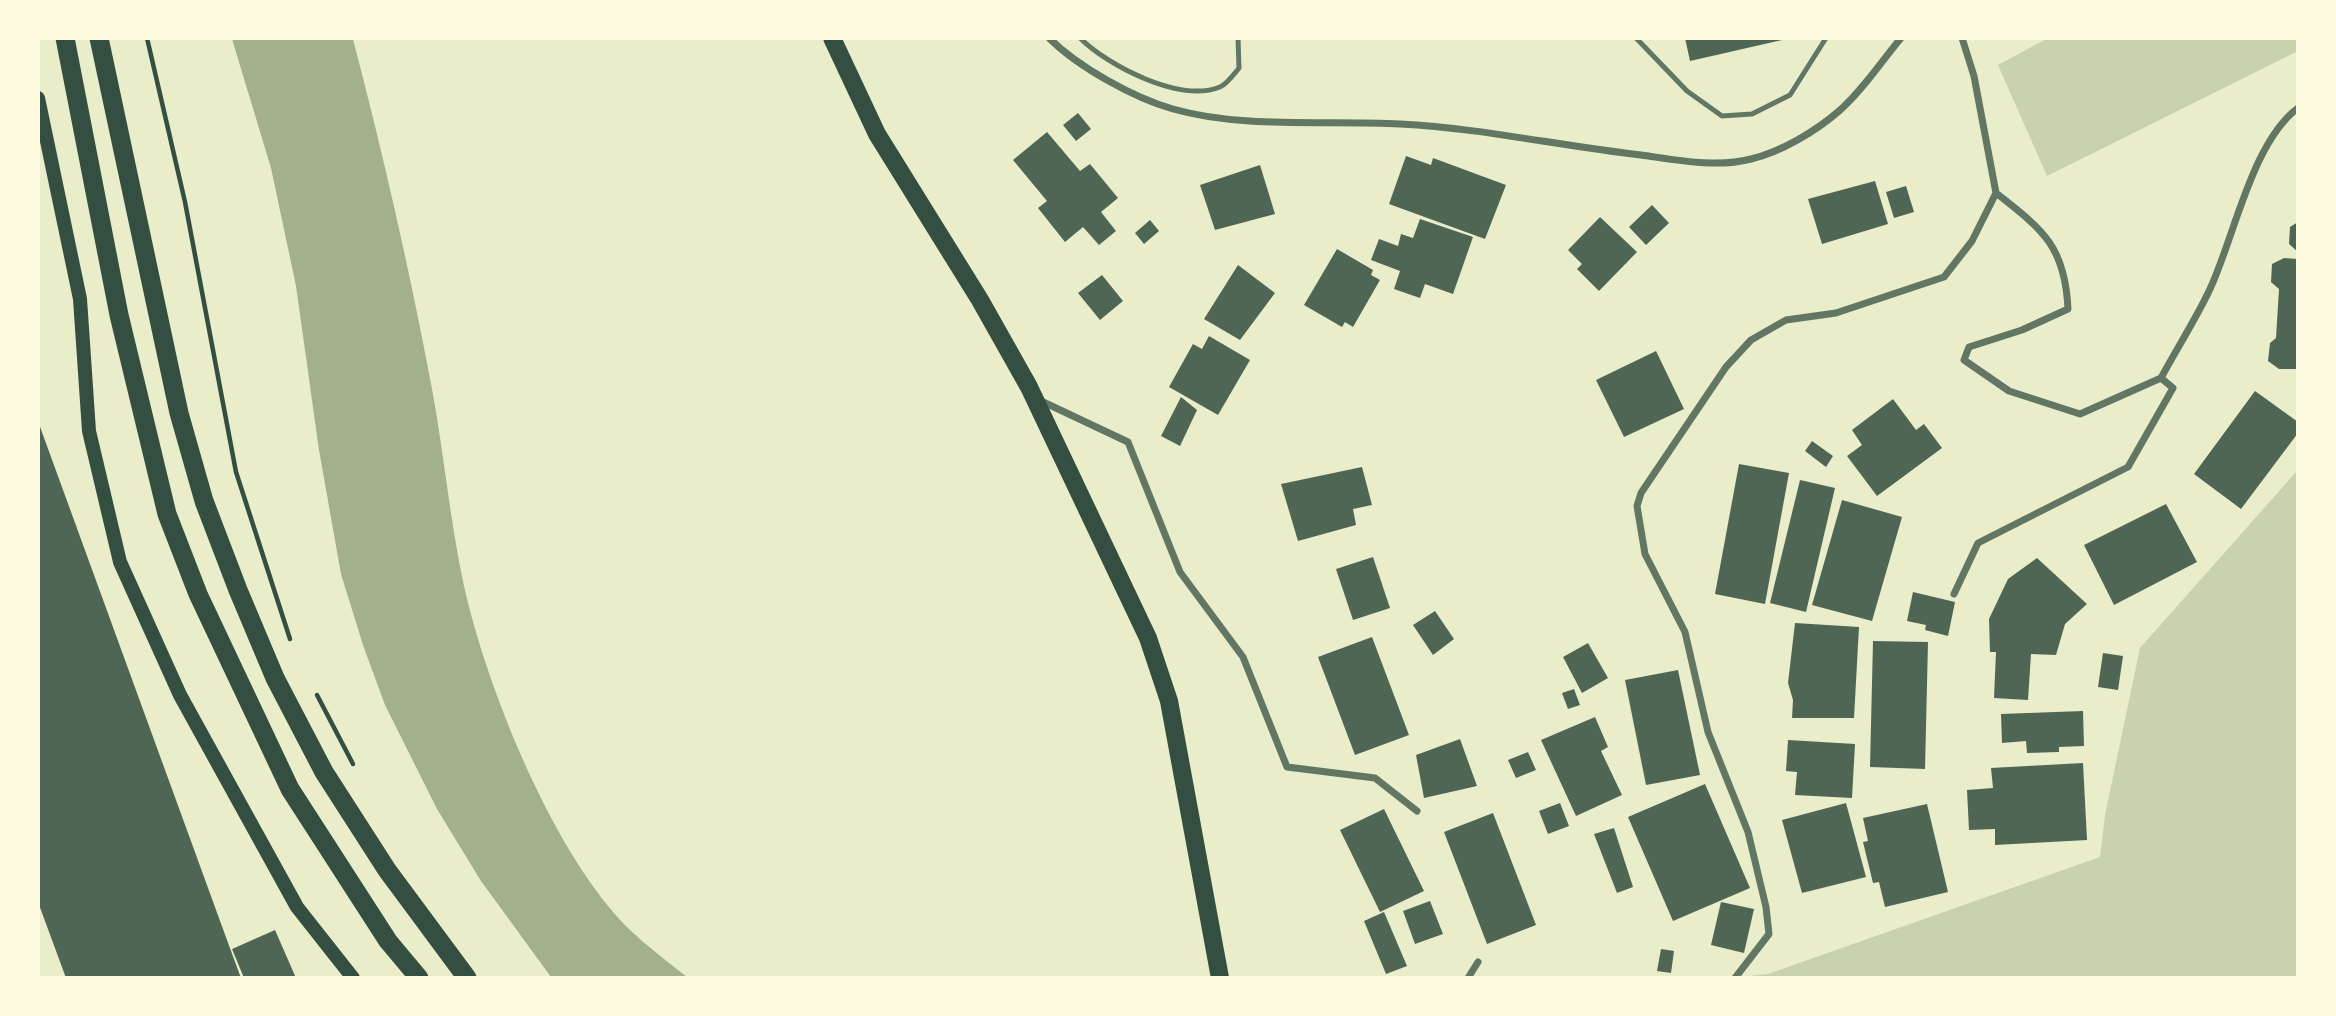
<!DOCTYPE html>
<style>
body{margin:0}
#map{position:relative;width:2336px;height:1016px;overflow:hidden;background:#e9edc9;font-family:"Roboto Condensed",sans-serif}
canvas{display:block}
.frame{position:absolute;inset:0;border:40px solid #fefae0;pointer-events:none}
</style>
<div id="map">
<canvas width="2336" height="1016"></canvas>
<div class="frame"></div>
</div>
<script>
const c = document.querySelector('canvas').getContext('2d');
c.lineJoin = 'round';
function fillPath(path, color) {
  c.fillStyle = color;
  c.fill(path, 'evenodd');
}
function strokePath(path, color, width, dash) {
  c.strokeStyle = color;
  c.lineWidth = width;
  c.lineCap = dash ? 'butt' : 'round';
  c.setLineDash(dash || []);
  c.stroke(path);
}
const green = new Path2D(`
 M 2048,38 L 2297,39 L 2298,51 L 2047,176 L 1998,65 Z
 M 2297,471 L 2297,977 L 1729,978 L 1768,974 L 2100,857 L 2105,815 L 2140,648 Z`);
const water = new Path2D(`
 M 232,39 L 353,39 C 383,154 410,271 432,389 C 444,454 450,521 464,586 C 487,689 554,856 630,930 C 648,947 668,962 687,977 L 551,977 L 481,881 L 437,809 L 385,705 L 363,645 L 341,574 L 319,450 L 296,286 L 271,168 Z`);
const building = new Path2D(`
 M 1685,38 L 1782,38 L 1782,40 L 1690,61 Z
 M 1078,113 L 1091,129 L 1076,141 L 1063,125 Z
 M 1047,132 L 1080,171 L 1090,164 L 1118,198 L 1101,212 L 1116,231 L 1099,245 L 1083,227 L 1065,242 L 1038,208 L 1047,201 L 1013,160 Z
 M 1406,156 L 1431,165 L 1433,158 L 1506,185 L 1485,239 L 1389,204 Z
 M 1260,165 L 1275,214 L 1215,230 L 1200,185 Z
 M 1875,181 L 1888,224 L 1822,244 L 1808,199 Z
 M 1906,186 L 1914,212 L 1894,218 L 1886,192 Z
 M 1652,205 L 1669,223 L 1646,245 L 1629,227 Z
 M 1600,217 L 1637,252 L 1599,291 L 1577,269 L 1582,264 L 1568,250 Z
 M 1420,219 L 1473,237 L 1453,294 L 1425,284 L 1420,298 L 1394,289 L 1400,271 L 1371,260 L 1379,239 L 1398,246 L 1401,234 L 1413,238 Z
 M 1150,220 L 1159,231 L 1144,244 L 1135,233 Z
 M 2298,222 L 2298,252 L 2289,244 L 2290,227 Z
 M 1337,249 L 1373,270 L 1371,275 L 1380,280 L 1353,327 L 1345,322 L 1342,327 L 1304,305 Z
 M 2284,258 L 2298,259 L 2298,369 L 2279,369 L 2268,361 L 2270,343 L 2276,338 L 2279,289 L 2271,282 L 2272,264 Z
 M 1238,265 L 1275,293 L 1240,340 L 1204,319 Z
 M 1102,275 L 1123,301 L 1100,320 L 1078,293 Z
 M 1209,336 L 1250,360 L 1218,415 L 1169,387 L 1193,344 L 1202,349 Z
 M 1656,351 L 1684,409 L 1624,437 L 1596,380 Z
 M 2255,391 L 2298,422 L 2298,433 L 2241,509 L 2194,474 Z
 M 1181,397 L 1197,410 L 1180,446 L 1161,436 Z
 M 1893,399 L 1916,430 L 1924,424 L 1942,448 L 1877,496 L 1847,456 L 1862,445 L 1852,430 Z
 M 39,424 L 231,951 L 241,978 L 66,978 L 38,902 Z
 M 1812,441 L 1833,456 L 1826,467 L 1805,451 Z
 M 1739,464 L 1789,473 L 1765,604 L 1715,594 Z
 M 1362,467 L 1372,505 L 1353,509 L 1356,525 L 1298,541 L 1281,484 Z
 M 1800,480 L 1835,488 L 1806,612 L 1770,603 Z
 M 1842,500 L 1902,517 L 1872,621 L 1812,605 Z
 M 2166,504 L 2197,562 L 2114,605 L 2084,545 Z
 M 1373,557 L 1390,608 L 1353,620 L 1336,569 Z
 M 2037,558 L 2087,604 L 2065,624 L 2056,655 L 2031,654 L 2028,700 L 1994,698 L 1996,652 L 1990,652 L 1989,619 L 2008,579 Z
 M 1913,592 L 1955,602 L 1948,636 L 1925,630 L 1926,625 L 1907,621 Z
 M 1435,611 L 1454,639 L 1433,655 L 1413,625 Z
 M 1795,623 L 1859,627 L 1854,718 L 1792,718 L 1793,700 L 1788,683 Z
 M 1372,637 L 1409,735 L 1355,755 L 1318,657 Z
 M 1873,641 L 1928,642 L 1925,769 L 1870,767 Z
 M 1588,643 L 1608,678 L 1582,693 L 1563,657 Z
 M 2103,653 L 2123,656 L 2118,690 L 2098,687 Z
 M 1678,670 L 1700,775 L 1646,785 L 1625,680 Z
 M 1574,689 L 1580,705 L 1568,709 L 1562,693 Z
 M 2083,711 L 2084,746 L 2059,747 L 2059,752 L 2027,753 L 2026,741 L 2002,743 L 2001,714 Z
 M 1595,717 L 1608,747 L 1601,751 L 1622,795 L 1576,816 L 1541,740 Z
 M 1460,739 L 1477,786 L 1424,798 L 1416,755 Z
 M 1788,740 L 1855,744 L 1852,798 L 1795,795 L 1797,772 L 1786,771 Z
 M 1528,752 L 1536,770 L 1516,778 L 1508,760 Z
 M 2083,763 L 2087,840 L 1995,845 L 1995,829 L 1969,830 L 1967,790 L 1993,788 L 1991,768 Z
 M 1705,784 L 1750,888 L 1673,921 L 1628,817 Z
 M 1560,803 L 1569,826 L 1548,834 L 1539,811 Z
 M 1846,803 L 1866,877 L 1802,893 L 1782,820 Z
 M 1927,804 L 1948,892 L 1885,907 L 1879,882 L 1873,883 L 1863,842 L 1868,841 L 1863,818 Z
 M 1384,809 L 1424,891 L 1380,912 L 1340,830 Z
 M 1493,813 L 1536,925 L 1487,944 L 1444,832 Z
 M 1614,828 L 1633,887 L 1617,893 L 1594,834 Z
 M 1430,901 L 1443,934 L 1415,944 L 1403,911 Z
 M 1721,902 L 1754,909 L 1744,953 L 1711,945 Z
 M 1384,912 L 1407,966 L 1386,974 L 1364,921 Z
 M 275,930 L 296,978 L 244,978 L 232,949 Z
 M 1661,949 L 1674,951 L 1671,973 L 1657,971 Z`);
const path = new Path2D(`
 M 147,38 L 185,202 L 236,472 L 290,639
 M 317,695 L 353,764`);
const service = new Path2D(`
 M 1080,38 C 1108,66 1180,103 1220,87 C 1227,84 1234,74 1239,68 L 1238,38
 M 1636,38 L 1687,91 L 1722,116 L 1752,114 L 1790,95 L 1826,38`);
const minor = new Path2D(`
 M 1049,38 C 1078,67 1134,98 1173,109 C 1243,129 1327,120 1400,124 C 1481,128 1560,146 1641,155 C 1677,160 1716,168 1751,159 C 1781,152 1816,131 1839,111 C 1862,91 1881,62 1901,38
 M 2161,378 C 2177,348 2196,319 2210,289 C 2234,238 2252,142 2298,108
 M 1039,400 L 1128,442 L 1180,572 L 1243,657 L 1287,767 L 1375,778 L 1417,811
 M 1954,594 L 1978,543 L 2128,467 L 2173,388 L 2161,378 L 2080,414 L 2009,391 L 1964,360 L 1969,347 L 2022,330 L 2068,309 C 2065,246 2043,230 1996,193 L 1974,76 L 1962,38
 M 1468,978 L 1478,962
 M 1735,978 L 1769,934 L 1766,907 L 1748,832 L 1708,732 L 1685,632 L 1645,554 L 1637,506 L 1641,493 L 1726,367 L 1751,340 L 1786,320 L 1836,313 L 1944,277 L 1972,241 L 1996,193`);
const secondary = new Path2D(`
 M 38,98 L 80,299 L 89,431 L 120,562 L 180,695 L 297,907 L 353,978`);
const primary = new Path2D(`
 M 832,38 L 877,134 L 980,300 L 1029,387 L 1148,638 L 1169,701 L 1220,978`);
const trunk = new Path2D(`
 M 65,38 L 119,315 L 167,514 L 198,594 L 290,789 L 388,941 L 419,978
 M 99,38 L 179,413 L 204,501 L 238,590 L 275,678 L 324,772 L 387,870 L 467,978`);
fillPath(green, '#cad2ad');
fillPath(water, '#a3b18a');
fillPath(building, '#4f6655');
strokePath(path, '#344e41', 4.5);
strokePath(service, '#617663', 5);
strokePath(minor, '#617663', 7);
strokePath(secondary, '#344e41', 14);
strokePath(primary, '#344e41', 18);
strokePath(trunk, '#344e41', 19);
</script>
